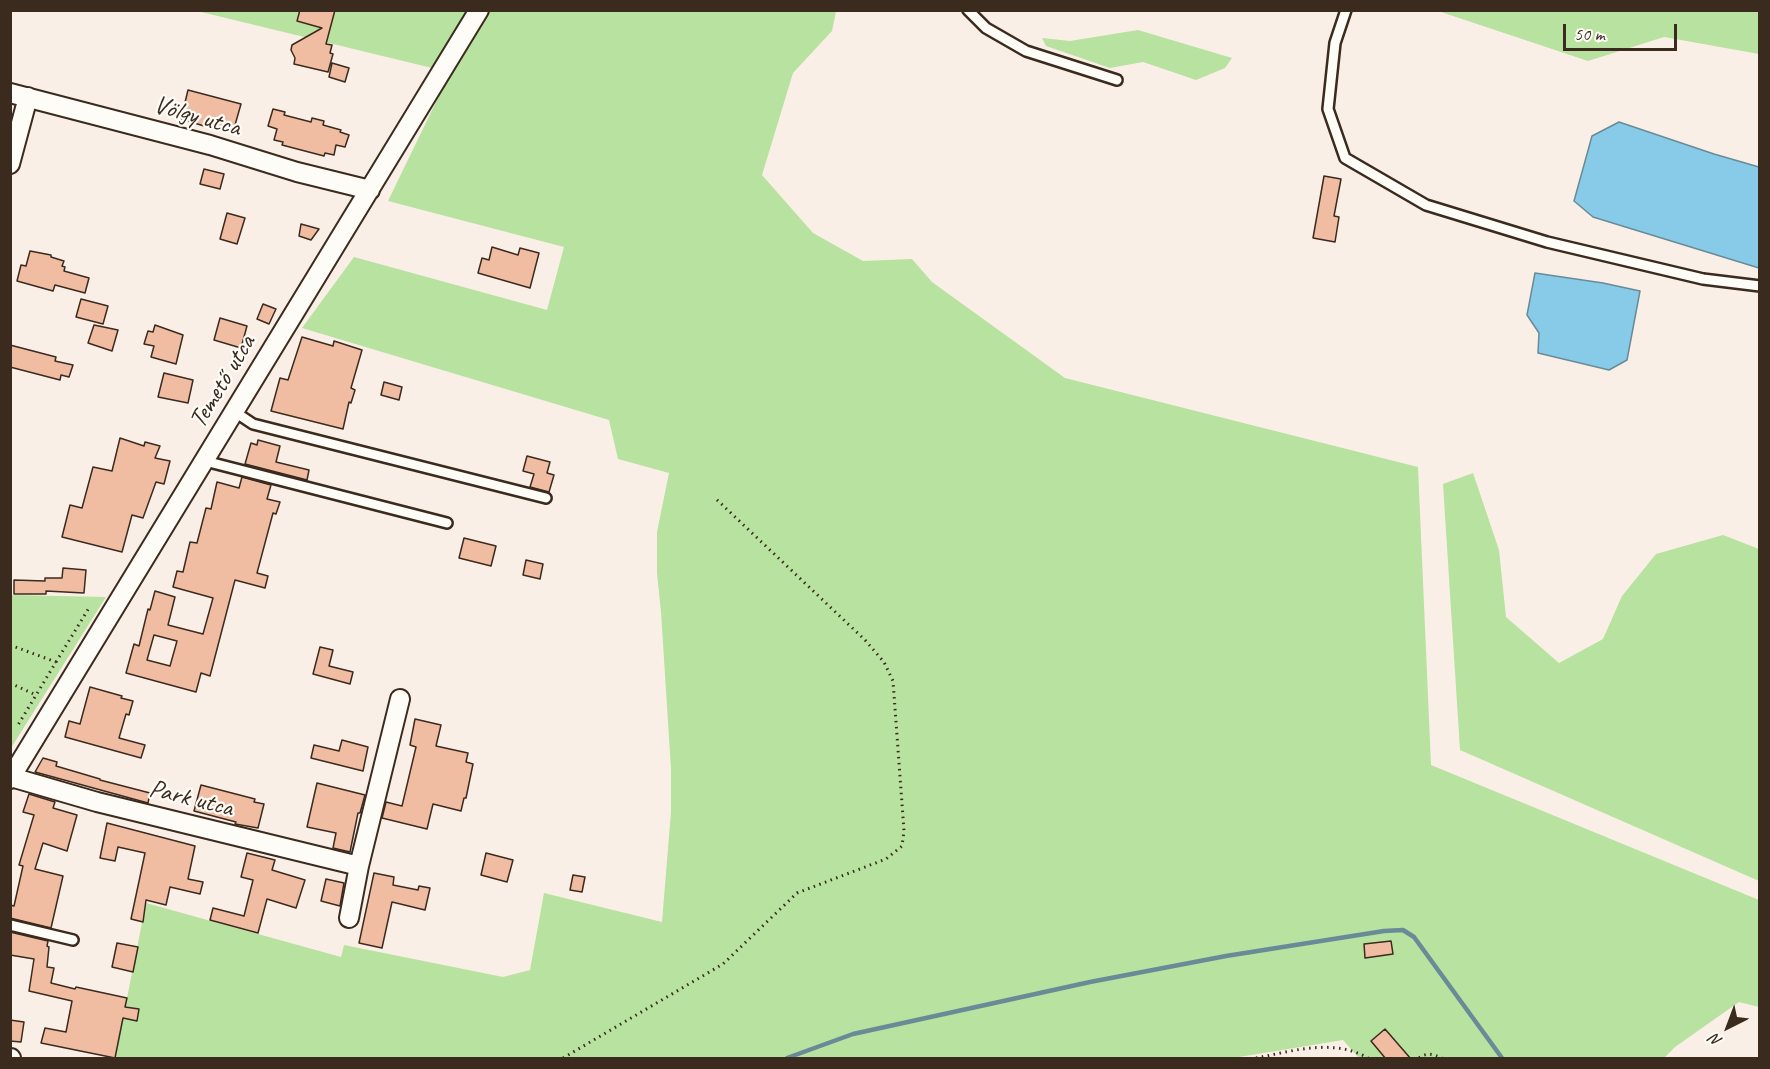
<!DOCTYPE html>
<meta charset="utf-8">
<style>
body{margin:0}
#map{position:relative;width:1770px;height:1069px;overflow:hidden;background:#faefe6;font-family:Caveat,sans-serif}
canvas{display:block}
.frame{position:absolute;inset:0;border:12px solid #3b2a1e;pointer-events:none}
.north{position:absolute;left:1698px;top:997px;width:60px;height:60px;-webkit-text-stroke:4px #fdfcf7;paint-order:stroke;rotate:222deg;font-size:16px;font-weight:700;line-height:24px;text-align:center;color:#3b2a1e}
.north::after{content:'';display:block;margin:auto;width:21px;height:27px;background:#3b2a1e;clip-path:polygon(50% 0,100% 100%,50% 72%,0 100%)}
.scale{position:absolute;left:1563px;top:24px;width:114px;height:27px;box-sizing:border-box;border:3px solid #3b2a1e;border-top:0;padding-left:8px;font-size:18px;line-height:21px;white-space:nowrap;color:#3b2a1e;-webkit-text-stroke:4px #fdfcf7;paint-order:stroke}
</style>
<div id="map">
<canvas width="1770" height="1069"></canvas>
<div class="frame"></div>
<div class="north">N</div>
<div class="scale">50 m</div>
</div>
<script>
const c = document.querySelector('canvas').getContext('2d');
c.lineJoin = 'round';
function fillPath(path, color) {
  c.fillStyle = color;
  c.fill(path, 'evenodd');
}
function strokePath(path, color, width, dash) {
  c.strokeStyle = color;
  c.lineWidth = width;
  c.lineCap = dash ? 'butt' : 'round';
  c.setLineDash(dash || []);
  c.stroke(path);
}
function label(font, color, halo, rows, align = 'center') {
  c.font = font + ' Caveat,sans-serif';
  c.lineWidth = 4.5;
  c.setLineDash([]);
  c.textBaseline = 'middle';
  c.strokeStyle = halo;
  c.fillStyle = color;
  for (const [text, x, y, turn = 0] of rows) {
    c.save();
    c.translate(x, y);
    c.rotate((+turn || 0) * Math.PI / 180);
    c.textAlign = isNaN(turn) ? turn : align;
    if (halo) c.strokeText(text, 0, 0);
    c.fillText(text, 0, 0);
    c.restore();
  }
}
const green = new Path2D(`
 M 197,11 L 466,11 L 432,68 Z
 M 487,11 L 836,11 L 832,31 L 793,73 L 762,175 L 813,233 L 863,261 L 912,259 L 932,282 L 1065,378 L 1418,467 L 1431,765 L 1759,900 L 1759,1007 L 1739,1002 L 1675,1047 L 1664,1058 L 1359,1058 L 1343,1040 L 1233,1058 L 115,1058 L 146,903 L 341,957 L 344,945 L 503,977 L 530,970 L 544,893 L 662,922 L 671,812 L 671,769 L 661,612 L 657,573 L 657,532 L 669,473 L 618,459 L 609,420 L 302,328 L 354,257 L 547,310 L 564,247 L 388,201 L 450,73 Z
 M 1438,11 L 1759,11 L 1759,54 L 1664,37 L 1588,61 Z
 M 1138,30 L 1232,58 L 1225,68 L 1196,80 L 1143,62 L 1110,68 L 1046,46 L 1042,38 L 1070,41 Z
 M 1473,473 L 1499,550 L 1506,617 L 1559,663 L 1603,639 L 1622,596 L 1656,554 L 1723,535 L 1759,549 L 1759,881 L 1460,750 L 1443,484 Z
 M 11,595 L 106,597 L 11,748 L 10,595 Z`);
const water = new Path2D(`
 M 1619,122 L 1714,154 L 1759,167 L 1759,268 L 1593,217 L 1574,201 L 1592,136 Z
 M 1535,273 L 1603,283 L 1640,291 L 1627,360 L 1609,370 L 1538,353 L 1539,333 L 1527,315 Z`);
const stream = new Path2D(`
 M 787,1058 L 853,1034 L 1090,982 L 1226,956 L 1384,931 L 1403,930 L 1414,937 L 1502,1058`);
const building = new Path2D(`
 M 300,10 L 335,10 L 326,44 L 332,45 L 330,53 L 333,54 L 328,72 L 294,64 L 295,58 L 291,50 L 292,45 L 322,28 L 297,21 Z
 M 332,63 L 349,68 L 345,82 L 329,77 Z
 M 188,90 L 241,104 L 233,132 L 214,127 L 214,129 L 181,119 Z
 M 273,109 L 285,112 L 284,115 L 311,122 L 312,118 L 324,121 L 323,125 L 341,130 L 340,132 L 349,135 L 345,147 L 336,145 L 334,155 L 325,153 L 324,156 L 282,145 L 283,142 L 274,140 L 277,129 L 268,126 Z
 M 204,169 L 224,174 L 220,189 L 200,184 Z
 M 1324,176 L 1341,179 L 1334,216 L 1339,217 L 1335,242 L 1313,238 Z
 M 227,213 L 245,218 L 237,244 L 220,239 Z
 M 301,224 L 319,229 L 311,240 L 299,236 Z
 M 492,247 L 518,255 L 520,248 L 539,253 L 530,288 L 478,273 L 482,258 L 489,260 Z
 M 30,251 L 51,255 L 51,257 L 64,261 L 62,266 L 65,267 L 64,271 L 89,278 L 85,293 L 55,285 L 53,291 L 17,281 L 21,265 L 26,266 Z
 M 81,299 L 108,306 L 103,324 L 76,317 Z
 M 263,304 L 276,309 L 269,324 L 257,319 Z
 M 220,318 L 247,326 L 241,348 L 214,340 Z
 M 94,325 L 118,330 L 112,351 L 88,343 Z
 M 155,325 L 183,335 L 176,364 L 151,357 L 154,346 L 144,344 L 148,331 L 153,332 Z
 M 302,337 L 333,346 L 334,341 L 362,350 L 351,388 L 355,390 L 351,403 L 349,402 L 343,429 L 271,411 L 280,378 L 288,380 Z
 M 10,345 L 56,357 L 55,361 L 73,365 L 69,377 L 61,375 L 60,380 L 10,367 Z
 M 164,373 L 193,380 L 188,403 L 158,397 Z
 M 384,382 L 402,387 L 399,400 L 381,395 Z
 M 120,438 L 144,446 L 145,442 L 160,446 L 155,458 L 170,461 L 164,484 L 156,482 L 143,518 L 132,515 L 122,552 L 62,537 L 70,505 L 82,508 L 93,467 L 112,471 Z
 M 258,440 L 280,446 L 276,462 L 309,470 L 307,480 L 245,464 L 251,443 L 257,445 Z
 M 527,456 L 550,462 L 547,473 L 554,475 L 549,492 L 530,487 L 534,474 L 523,471 Z
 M 242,477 L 271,485 L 267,499 L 280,502 L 276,514 L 273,513 L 257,573 L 268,576 L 265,588 L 235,580 L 210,676 L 201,673 L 196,692 L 126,673 L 134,644 L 139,646 L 148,609 L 150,610 L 155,591 L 175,597 L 168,625 L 203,634 L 213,598 L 173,587 L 177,571 L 183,572 L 190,542 L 197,543 L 206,508 L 211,509 L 217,482 L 239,488 ZM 154,635 L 177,641 L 170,666 L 147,660 Z
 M 464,538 L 496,546 L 491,566 L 459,558 Z
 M 526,560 L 543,564 L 540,579 L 523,575 Z
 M 63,568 L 86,570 L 84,593 L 46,591 L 46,594 L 14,594 L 14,580 L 45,581 L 45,578 L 62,578 Z
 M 320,647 L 333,650 L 329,666 L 353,672 L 350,684 L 313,674 Z
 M 90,687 L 122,696 L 121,698 L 133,701 L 129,715 L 126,714 L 119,738 L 145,745 L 141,758 L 65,737 L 69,721 L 80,724 Z
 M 415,719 L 441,725 L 436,746 L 468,753 L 466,762 L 473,764 L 466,798 L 464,798 L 461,811 L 433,804 L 427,829 L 382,818 L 386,802 L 402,806 L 416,747 L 410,745 Z
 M 342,740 L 368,747 L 363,771 L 311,758 L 314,745 L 339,751 Z
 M 43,758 L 57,762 L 56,766 L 100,779 L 100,780 L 150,793 L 148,803 L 35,772 Z
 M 317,783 L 365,795 L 360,813 L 358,813 L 350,852 L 333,848 L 336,833 L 307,827 Z
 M 201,785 L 255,799 L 254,802 L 264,804 L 258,828 L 235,824 L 236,822 L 194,811 Z
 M 29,794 L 55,802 L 53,808 L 77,815 L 67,851 L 43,843 L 35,869 L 63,876 L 51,928 L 10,918 L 10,905 L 14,906 L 23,866 L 19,865 L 34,815 L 23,812 Z
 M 107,823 L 195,846 L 188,879 L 203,882 L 200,894 L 170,887 L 166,905 L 146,900 L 143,922 L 131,919 L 145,853 L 118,847 L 115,861 L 100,858 Z
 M 247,853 L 275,860 L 272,870 L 305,880 L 296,908 L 267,899 L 258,933 L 210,920 L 213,908 L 244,916 L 253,880 L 241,877 Z
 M 486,853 L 513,860 L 507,882 L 481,875 Z
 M 374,873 L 394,877 L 393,885 L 418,890 L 419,886 L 430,888 L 425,910 L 392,902 L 382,948 L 359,943 Z
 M 573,875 L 585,877 L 582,892 L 570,890 Z
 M 326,879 L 344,883 L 340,906 L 321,901 Z
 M 10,932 L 48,941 L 47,946 L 49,947 L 47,967 L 54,968 L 51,983 L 75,989 L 76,987 L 127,998 L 125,1007 L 139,1009 L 137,1021 L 123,1018 L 115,1058 L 41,1043 L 45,1028 L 66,1032 L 72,1001 L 29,991 L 34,959 L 10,955 Z
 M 1391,941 L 1393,954 L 1365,958 L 1364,944 Z
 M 117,943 L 138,947 L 133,972 L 112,967 Z
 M 10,1020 L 24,1022 L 21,1042 L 10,1041 Z
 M 1385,1029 L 1411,1059 L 1386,1059 L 1371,1041 Z`);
const path = new Path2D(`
 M 10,645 L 56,662 L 18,725
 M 56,662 L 89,608
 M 10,683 L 36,695
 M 563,1058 L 723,964 L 797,893 L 886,859 L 902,846 L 904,831 L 893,681 L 884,662 L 865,640 L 714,497
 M 1256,1058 C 1293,1051 1333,1038 1368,1058
 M 1419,1058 C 1427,1052 1433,1054 1442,1058`);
const lane = new Path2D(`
 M 968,10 L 986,28 L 1026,51 L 1117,80
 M 1346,10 L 1335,43 L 1328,109 L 1345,158 L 1426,205 L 1547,242 L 1703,279 L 1760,286
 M 235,412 L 253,424 L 546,498
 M 205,461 L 447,523
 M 10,925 L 73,940`);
const street = new Path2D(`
 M 10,93 L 210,145 L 297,172 L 370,190
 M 10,164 L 28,97
 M 11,777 L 97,802 L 359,866 L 400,699
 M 10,779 L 479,10
 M 349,918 L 359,866
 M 10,1058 L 11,1058`);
const streetNames = [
 ["Völgy utca",197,117,16],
 ["Temető utca",223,382,-59],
 ["Park utca",191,799,14]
];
fillPath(green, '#b8e29f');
fillPath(water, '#87cbe8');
strokePath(water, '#698b97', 1.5);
strokePath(stream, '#698b97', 4.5);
fillPath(building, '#f0bca2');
strokePath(building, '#3b2a1e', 1.5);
strokePath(lane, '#3b2a1e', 14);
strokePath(street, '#3b2a1e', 22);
strokePath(path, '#3b2a1e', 3, [1.5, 4.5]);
strokePath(lane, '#fdfcf7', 9);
strokePath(street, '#fdfcf7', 18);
label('26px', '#3b2a1e', '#fdfcf7', streetNames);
</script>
